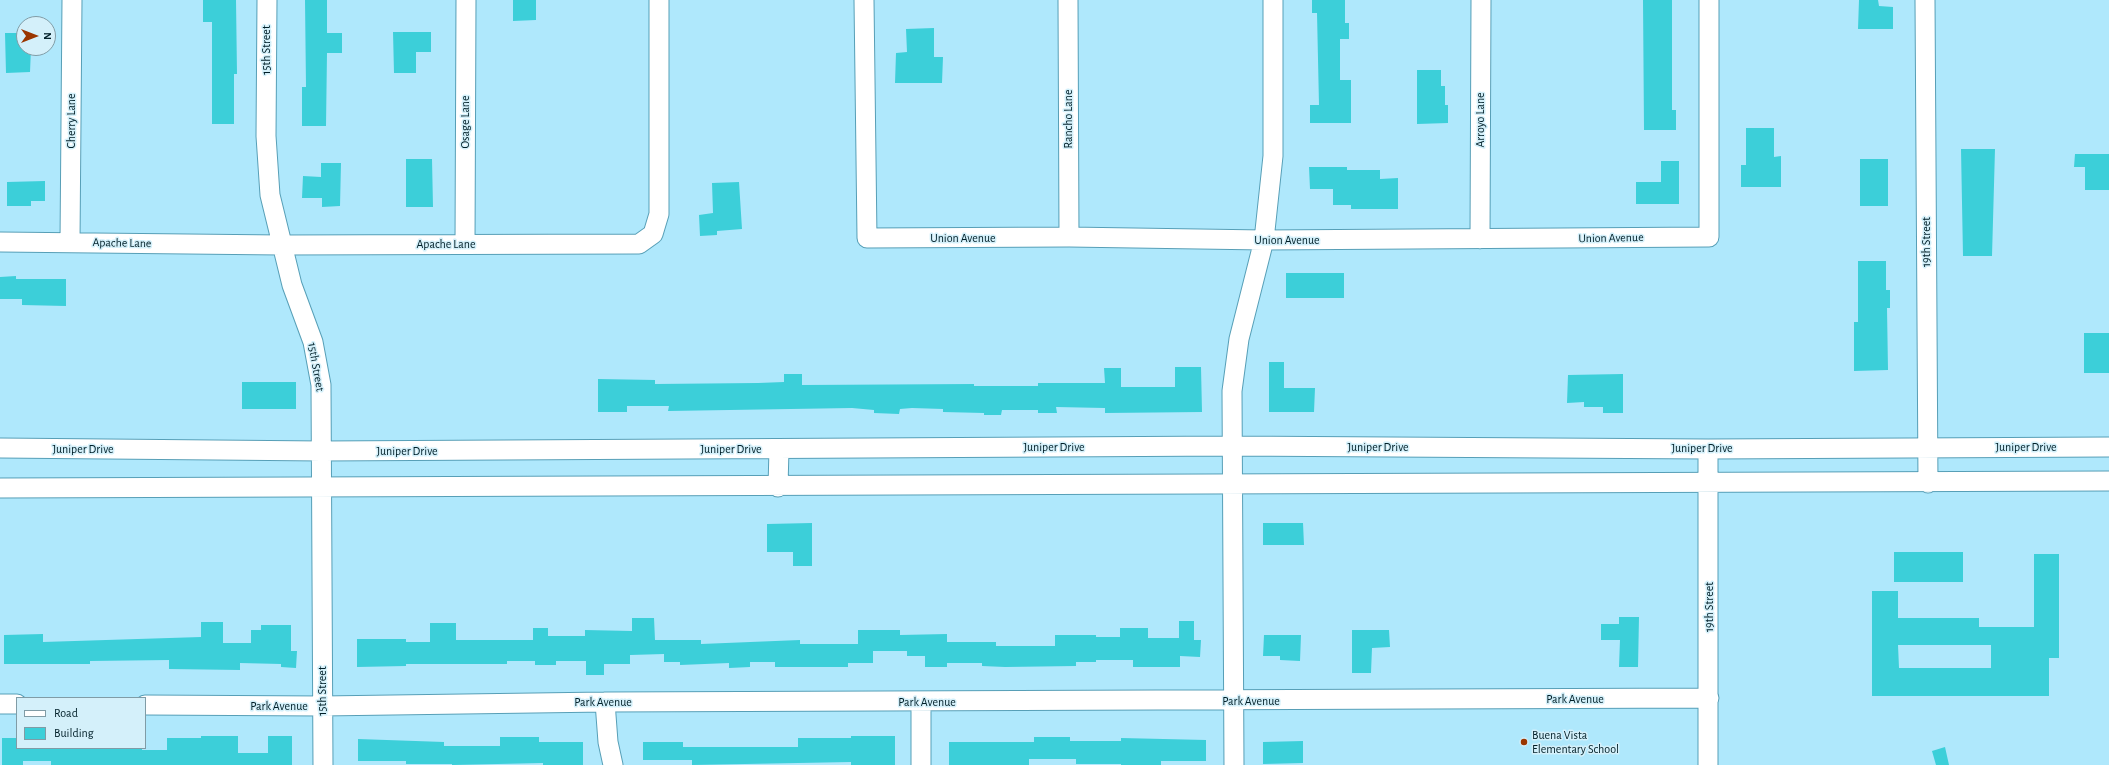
<!DOCTYPE html>
<style>
body{margin:0}
#map{position:relative;width:2109px;height:765px;overflow:hidden;background:#afe8fc;font-family:"Alegreya Sans",sans-serif}
canvas{display:block}
.legend{position:absolute;left:16px;top:697px;width:130px;height:52px;box-sizing:border-box;background:#d4f0fa;border:1px solid #809ca6;margin:0;padding:5px 7px;list-style:none;font-size:12px;color:#011f28}
.legend li{display:flex;align-items:center;gap:8px;height:20px}
.legend b{width:20px;border:1px solid #809ca6}
.north{position:absolute;left:16px;top:16px;width:40px;height:40px;box-sizing:border-box;background:#d4f0fa;border:1px solid #809ca6;border-radius:50%;rotate:90deg;font-size:11px;font-weight:700;line-height:16px;text-align:center;color:#011f28}
.north::after{content:'';display:block;margin:auto;width:14px;height:18px;background:#9a3600;clip-path:polygon(50% 0,100% 100%,50% 72%,0 100%)}
</style>
<div id="map">
<canvas width="2109" height="765"></canvas>
<ul class="legend">
<li><b style="height:5px;background:#fff"></b>Road</li>
<li><b style="height:11px;background:#3ccfd9"></b>Building</li>
</ul>
<div class="north">N</div>
</div>
<script>
const c = document.querySelector('canvas').getContext('2d');
c.lineJoin = 'round';
function fillPath(path, color) {
  c.fillStyle = color;
  c.fill(path, 'evenodd');
}
function strokePath(path, color, width, dash) {
  c.strokeStyle = color;
  c.lineWidth = width;
  c.lineCap = dash ? 'butt' : 'round';
  c.setLineDash(dash || []);
  c.stroke(path);
}
function label(font, color, halo, rows, align = 'center') {
  c.font = font + ' "Alegreya Sans",sans-serif';
  c.lineWidth = 3;
  c.setLineDash([]);
  c.textBaseline = 'middle';
  c.strokeStyle = halo;
  c.fillStyle = color;
  for (const [text, x, y, turn = 0] of rows) {
    c.save();
    c.translate(x, y);
    c.rotate((+turn || 0) * Math.PI / 180);
    c.textAlign = isNaN(turn) ? turn : align;
    if (halo) c.strokeText(text, 0, 0);
    c.fillText(text, 0, 0);
    c.restore();
  }
}
const building = new Path2D(`
 M 203,0 L 236,0 L 237,74 L 234,74 L 234,124 L 212,124 L 212,22 L 203,22 Z
 M 305,0 L 327,0 L 327,33 L 342,33 L 342,53 L 327,53 L 326,126 L 302,126 L 302,87 L 306,87 Z
 M 513,0 L 536,0 L 536,20 L 513,21 Z
 M 1312,0 L 1345,0 L 1345,23 L 1349,23 L 1349,39 L 1340,39 L 1340,80 L 1351,80 L 1351,123 L 1310,123 L 1310,105 L 1319,105 L 1317,13 L 1312,13 Z
 M 1643,0 L 1672,0 L 1672,110 L 1676,110 L 1676,130 L 1644,130 Z
 M 1859,0 L 1878,0 L 1879,6 L 1893,7 L 1893,29 L 1858,29 Z
 M 934,28 L 934,57 L 943,57 L 942,83 L 895,83 L 896,53 L 907,52 L 906,29 Z
 M 393,32 L 431,32 L 431,52 L 416,52 L 416,73 L 394,73 Z
 M 5,33 L 24,33 L 24,48 L 31,48 L 30,72 L 6,73 Z
 M 1417,70 L 1441,70 L 1441,86 L 1445,86 L 1445,105 L 1448,105 L 1448,123 L 1417,124 Z
 M 1746,128 L 1774,128 L 1774,157 L 1781,156 L 1781,187 L 1741,187 L 1741,165 L 1746,165 Z
 M 1961,149 L 1995,149 L 1992,256 L 1963,256 Z
 M 2075,154 L 2109,154 L 2109,190 L 2085,190 L 2085,167 L 2074,167 Z
 M 406,159 L 432,159 L 433,207 L 406,207 Z
 M 1860,159 L 1888,159 L 1888,206 L 1860,206 Z
 M 1661,161 L 1679,161 L 1679,204 L 1636,204 L 1636,182 L 1661,182 Z
 M 321,163 L 341,163 L 340,206 L 322,207 L 322,198 L 302,198 L 303,176 L 321,177 Z
 M 1309,167 L 1347,167 L 1347,170 L 1380,170 L 1380,179 L 1398,178 L 1398,209 L 1351,209 L 1351,205 L 1333,205 L 1333,189 L 1310,189 Z
 M 45,181 L 45,201 L 31,201 L 31,206 L 7,206 L 7,182 Z
 M 739,182 L 742,229 L 717,231 L 717,235 L 700,236 L 699,215 L 713,213 L 712,183 Z
 M 1858,261 L 1886,261 L 1886,290 L 1890,290 L 1890,308 L 1887,308 L 1888,370 L 1854,371 L 1854,322 L 1858,322 Z
 M 1286,273 L 1344,273 L 1344,298 L 1286,298 Z
 M 16,276 L 16,279 L 66,279 L 66,306 L 22,305 L 22,299 L 0,299 L 0,277 Z
 M 2084,333 L 2109,333 L 2109,373 L 2084,373 Z
 M 1269,362 L 1284,362 L 1284,388 L 1315,388 L 1314,412 L 1269,412 Z
 M 1175,367 L 1201,367 L 1202,412 L 1105,413 L 1105,408 L 1056,407 L 1057,413 L 1038,413 L 1038,410 L 1002,410 L 1001,415 L 984,415 L 984,413 L 943,412 L 943,409 L 912,408 L 900,409 L 899,414 L 874,413 L 874,410 L 852,408 L 668,411 L 669,406 L 627,406 L 627,412 L 598,412 L 598,379 L 655,380 L 655,384 L 758,383 L 784,382 L 784,374 L 802,374 L 802,385 L 974,384 L 974,386 L 1038,386 L 1038,383 L 1105,383 L 1104,368 L 1121,368 L 1121,387 L 1175,387 Z
 M 1623,374 L 1623,413 L 1603,413 L 1603,407 L 1584,407 L 1584,402 L 1567,403 L 1568,375 Z
 M 242,382 L 296,382 L 296,409 L 242,409 Z
 M 812,523 L 812,566 L 793,566 L 793,552 L 767,552 L 767,524 Z
 M 1263,523 L 1303,523 L 1304,545 L 1263,545 Z
 M 1894,552 L 1963,552 L 1963,582 L 1894,582 Z
 M 2034,554 L 2059,554 L 2059,658 L 2049,658 L 2049,696 L 1872,696 L 1872,591 L 1898,591 L 1898,618 L 1979,618 L 1979,627 L 2034,627 ZM 1898,645 L 1991,645 L 1991,668 L 1899,668 Z
 M 1619,617 L 1639,617 L 1638,667 L 1619,667 L 1620,640 L 1601,640 L 1601,624 L 1619,624 Z
 M 632,618 L 654,618 L 655,640 L 701,640 L 701,644 L 800,640 L 800,644 L 858,644 L 858,630 L 900,630 L 900,635 L 947,634 L 947,642 L 996,642 L 996,646 L 1055,646 L 1055,635 L 1096,635 L 1096,637 L 1120,637 L 1120,628 L 1148,628 L 1148,638 L 1179,638 L 1179,621 L 1194,621 L 1194,640 L 1201,640 L 1200,657 L 1180,656 L 1180,667 L 1133,667 L 1133,660 L 1096,660 L 1096,662 L 1076,662 L 1076,666 L 1005,667 L 982,666 L 982,663 L 947,663 L 947,667 L 925,667 L 925,656 L 907,656 L 907,651 L 873,651 L 873,663 L 848,663 L 848,667 L 775,667 L 775,662 L 750,662 L 750,667 L 729,668 L 729,663 L 680,665 L 680,662 L 664,662 L 664,654 L 630,655 L 630,664 L 604,664 L 604,675 L 586,675 L 586,661 L 556,661 L 556,665 L 535,665 L 535,661 L 507,661 L 507,664 L 406,664 L 406,666 L 357,667 L 357,639 L 406,639 L 406,642 L 430,642 L 430,623 L 456,623 L 456,640 L 533,640 L 533,628 L 548,628 L 548,636 L 585,636 L 585,630 L 632,631 Z
 M 201,622 L 223,622 L 223,643 L 251,643 L 251,630 L 261,630 L 261,625 L 291,625 L 291,651 L 297,651 L 296,668 L 281,667 L 281,664 L 240,663 L 240,670 L 169,669 L 169,660 L 90,661 L 90,664 L 4,664 L 4,635 L 43,634 L 43,642 L 201,637 Z
 M 1352,630 L 1389,630 L 1390,647 L 1372,648 L 1371,673 L 1352,673 Z
 M 1264,635 L 1301,635 L 1300,661 L 1280,660 L 1280,656 L 1263,656 Z
 M 201,736 L 238,736 L 238,753 L 268,753 L 268,736 L 292,736 L 292,765 L 51,765 L 51,761 L 23,761 L 23,765 L 2,765 L 2,738 L 17,738 L 17,748 L 142,748 L 142,750 L 167,750 L 167,738 L 201,738 Z
 M 851,736 L 895,736 L 895,765 L 851,765 L 851,762 L 692,765 L 692,760 L 643,760 L 643,742 L 683,742 L 683,747 L 798,747 L 798,738 L 851,738 Z
 M 500,737 L 539,737 L 539,742 L 583,742 L 583,765 L 543,765 L 543,763 L 452,765 L 452,764 L 406,764 L 406,761 L 358,761 L 358,739 L 444,742 L 444,746 L 500,746 Z
 M 1034,737 L 1070,737 L 1070,741 L 1121,741 L 1121,738 L 1206,740 L 1206,761 L 1161,761 L 1161,765 L 1121,765 L 1121,764 L 1076,764 L 1076,759 L 1029,759 L 1029,765 L 949,765 L 949,742 L 1034,742 Z
 M 1303,741 L 1303,763 L 1263,764 L 1263,742 Z
 M 1945,747 L 1949,765 L 1936,765 L 1932,751 Z`);
const minor = new Path2D(`
 M 267,0 L 266,136 L 270,195 L 292,285 L 313,342 L 321,385 L 323,765
 M 864,0 L 867,238 L 1069,237 L 1264,240 L 1709,237 L 1709,0
 M 1068,0 L 1069,237
 M 1925,0 L 1928,483
 M 1480,239 L 1481,0
 M 0,242 L 281,245 L 639,244 L 653,234 L 659,214 L 659,0
 M 70,242 L 72,0
 M 465,244 L 466,0
 M 0,448 L 322,451 L 1232,446 L 1708,449 L 2109,447
 M 1708,449 L 1708,765
 M 778,487 L 779,449
 M 0,488 L 2109,481
 M 605,702 L 608,742 L 613,765
 M 921,702 L 921,765
 M 0,704 L 17,704
 M 145,705 L 322,706 L 605,702 L 1709,698
 M 1234,765 L 1232,391 L 1239,339 L 1264,240 L 1273,156 L 1273,0`);
const markers = [
 [1524,742,4,"#9a3600"]
];
const streetNames = [
 ["15th Street",266,50,-90],
 ["Rancho Lane",1068,119,-90],
 ["Arroyo Lane",1480,120,-90],
 ["Cherry Lane",71,121,-90],
 ["Osage Lane",465,122,-90],
 ["Union Avenue",963,238],
 ["Union Avenue",1611,238,-1],
 ["Union Avenue",1287,240],
 ["19th Street",1926,242,-90],
 ["Apache Lane",122,243,1],
 ["Apache Lane",446,244],
 ["15th Street",316,367,80],
 ["Juniper Drive",1054,447],
 ["Juniper Drive",1378,447],
 ["Juniper Drive",2026,447],
 ["Juniper Drive",1702,448],
 ["Juniper Drive",83,449],
 ["Juniper Drive",731,449],
 ["Juniper Drive",407,451],
 ["19th Street",1709,607,-90],
 ["15th Street",322,691,-90],
 ["Park Avenue",1575,699],
 ["Park Avenue",1251,701],
 ["Park Avenue",603,702],
 ["Park Avenue",927,702],
 ["Park Avenue",279,706]
];
const poiNames = [
 ["Buena Vista",1532,735],
 ["Elementary School",1532,749]
];
fillPath(building, '#3ccfd9');
strokePath(minor, '#579fb7', 21);
strokePath(minor, '#fff', 19);
for (const [x, y, r, color] of markers) {
  const dot = new Path2D();
  dot.arc(x, y, r, 0, 2 * Math.PI);
  c.fillStyle = color;
  c.fill(dot);
  strokePath(dot, '#d4f0fa', 1.5);
}
label('12px', '#011f28', '#d4f0fa', streetNames);
label('12px', '#011f28', '#d4f0fa', poiNames, 'left');
</script>
